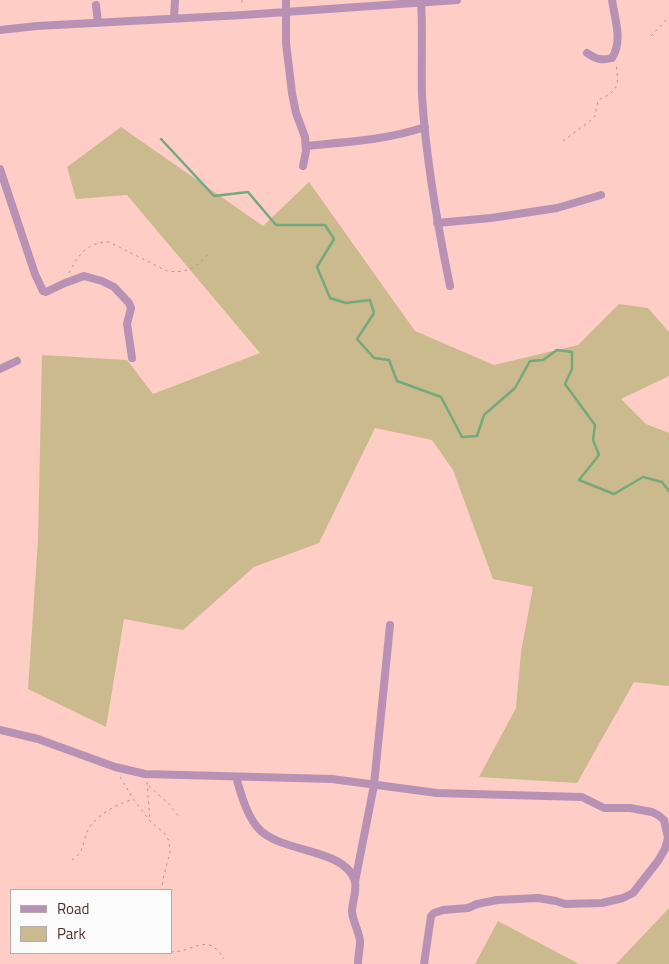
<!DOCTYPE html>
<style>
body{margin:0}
#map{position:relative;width:669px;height:964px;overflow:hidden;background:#fecdc5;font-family:"Titillium Web",sans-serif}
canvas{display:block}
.legend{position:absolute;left:10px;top:889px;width:162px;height:65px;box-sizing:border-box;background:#fbfbfb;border:1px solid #b8aba9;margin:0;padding:6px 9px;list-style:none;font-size:15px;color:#53332f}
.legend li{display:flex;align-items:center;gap:10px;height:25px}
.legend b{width:25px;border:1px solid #b8aba9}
</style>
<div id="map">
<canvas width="669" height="964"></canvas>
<ul class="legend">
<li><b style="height:6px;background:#b892b5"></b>Road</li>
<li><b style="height:14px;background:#cbba8d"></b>Park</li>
</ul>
</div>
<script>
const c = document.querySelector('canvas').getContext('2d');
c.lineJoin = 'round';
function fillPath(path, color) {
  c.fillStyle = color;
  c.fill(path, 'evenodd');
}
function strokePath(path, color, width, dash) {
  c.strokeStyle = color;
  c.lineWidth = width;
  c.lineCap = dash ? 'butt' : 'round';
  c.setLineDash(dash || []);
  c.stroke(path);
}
const green = new Path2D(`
 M 121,127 L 263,226 L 309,182 L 415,331 L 494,365 L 578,345 L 619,304 L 648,308 L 669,332 L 669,376 L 621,399 L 646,424 L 669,433 L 669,686 L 634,682 L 577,783 L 479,777 L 516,708 L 521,652 L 533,587 L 493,579 L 453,470 L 432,440 L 375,428 L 319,543 L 254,567 L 183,630 L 124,619 L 106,727 L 28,689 L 38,540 L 42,355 L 127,360 L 153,394 L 260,353 L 127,195 L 76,199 L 67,167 Z
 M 669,908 L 669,964 L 616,964 Z
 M 498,921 L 579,964 L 475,964 Z`);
const stream = new Path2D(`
 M 161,139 L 214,196 L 248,192 L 276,225 L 325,225 L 334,239 L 317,267 L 330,298 L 346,303 L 370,300 L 374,313 L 357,339 L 374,358 L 389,360 L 397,381 L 441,397 L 462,437 L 477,436 L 484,415 L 515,388 L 530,361 L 543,360 L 557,350 L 572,352 L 572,369 L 565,384 L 595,425 L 593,440 L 599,455 L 579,480 L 614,494 L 643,477 L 662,482 L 669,491`);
const path = new Path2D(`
 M 242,0 L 242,6
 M 651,36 L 669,17
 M 563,141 L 590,121 L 595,116 L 598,100 C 619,91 619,86 616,64
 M 69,273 C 78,255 87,242 109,242 L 167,271 C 187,274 199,267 210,251
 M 120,777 L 134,800 L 150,821 L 165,834 L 169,841 L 170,852 L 163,879 L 162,890
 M 147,782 L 150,820
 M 149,786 L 169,804 L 179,817
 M 72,860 C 85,852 82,842 88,830 C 93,818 120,801 133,800
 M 171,952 C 195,952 207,931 224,959`);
const minor = new Path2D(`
 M 286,0 L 286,43 L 292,93 L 296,113 L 305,137 L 306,151 L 303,166
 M 421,0 C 423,32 421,64 422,96 C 426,161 437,223 450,286
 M 96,5 L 98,23
 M 174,18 L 175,0
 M 0,30 L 37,26 L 243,15 L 457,0
 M 587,53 C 596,59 601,61 612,58 C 623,41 615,20 612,0
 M 306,146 C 346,142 387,140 425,127
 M 0,169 L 35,274 L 43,291 L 46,292 L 65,283 L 84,276 L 102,281 L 114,287 L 129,303 L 131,308 L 127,324 L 132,358
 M 437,223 L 491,218 L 557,208 L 601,195
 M 0,369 L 17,361
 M 0,730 L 38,739 L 115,767 L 145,774 L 332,779 L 437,793 L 582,797 L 604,808 L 630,808 L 652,812 L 658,815 L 664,820 L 668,838 L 665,849 L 658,861 L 633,893 L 623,898 L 602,903 L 565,904 L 556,901 L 538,898 L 497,900 L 477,904 L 468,908 L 443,910 L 434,913 L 431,916 L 424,964
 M 236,777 C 241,794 247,818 261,831 C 285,853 347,849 355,882 C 357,892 352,902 352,912 C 353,922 359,931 360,941 C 360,949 358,957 358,964
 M 355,882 L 374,785 L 390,625`);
fillPath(green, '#cbba8d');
strokePath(stream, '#73a97c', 2.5);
strokePath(path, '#bb908a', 1, [2.5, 4]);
strokePath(minor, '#b892b5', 8);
</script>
